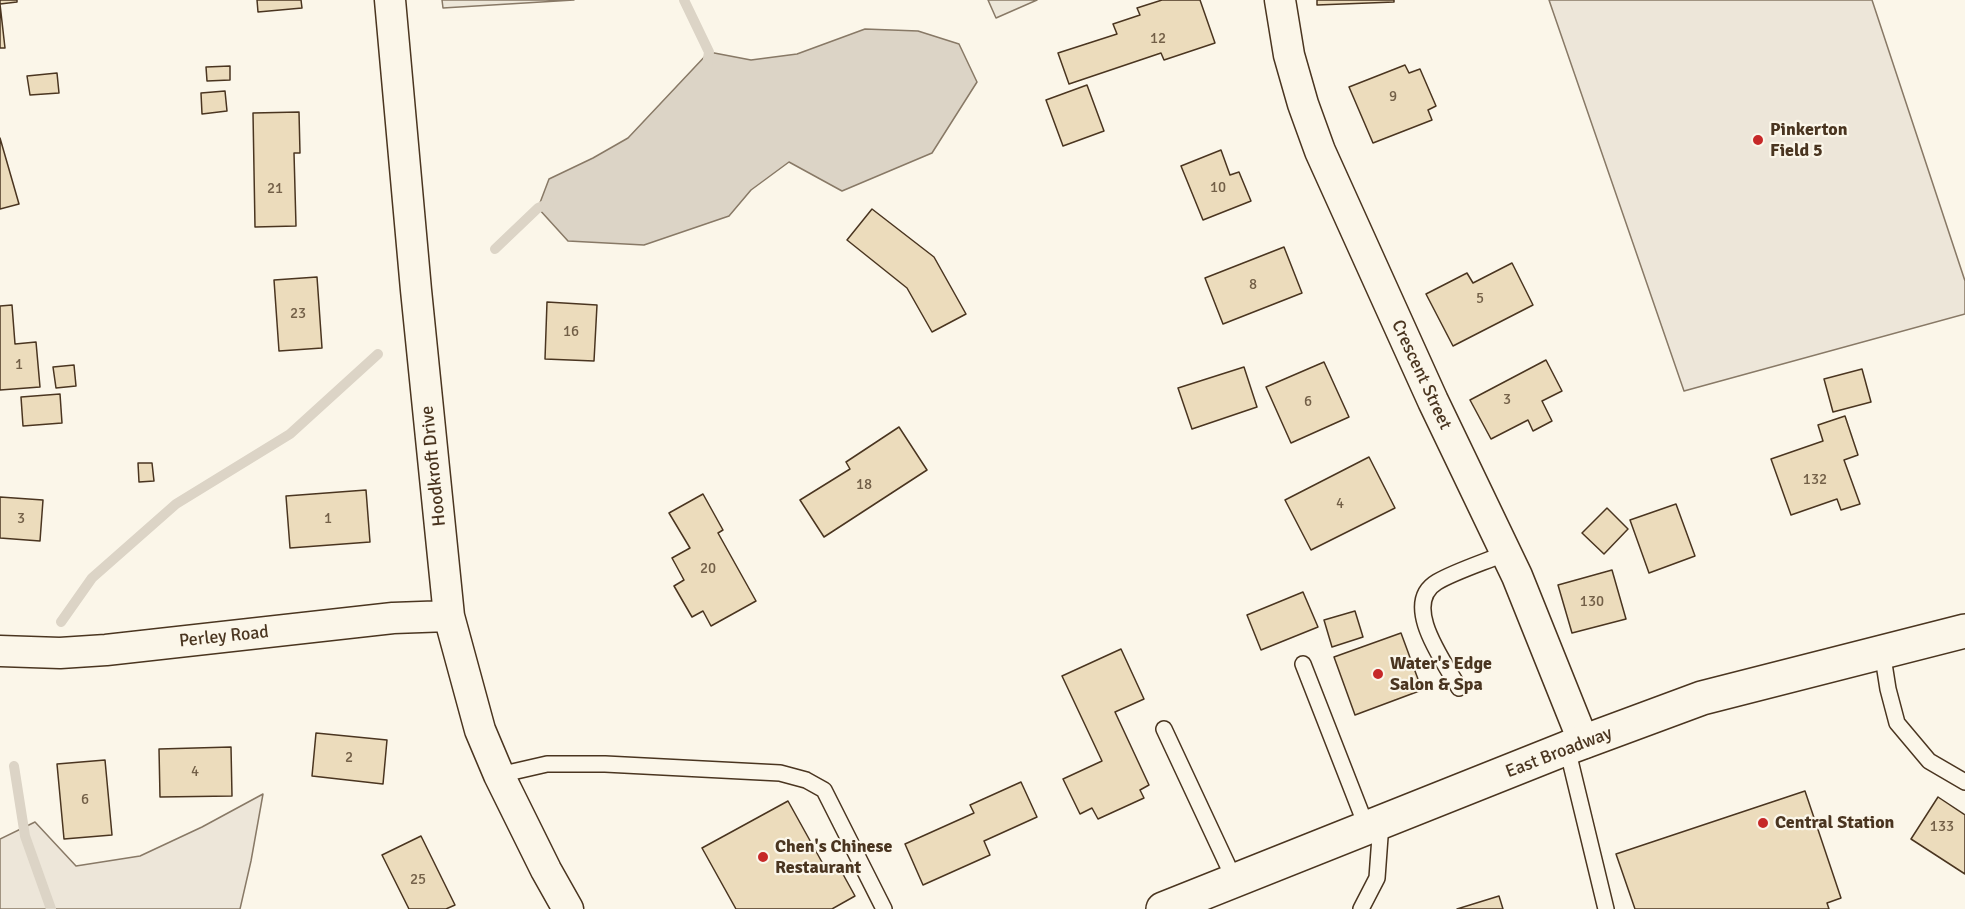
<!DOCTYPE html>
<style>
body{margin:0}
canvas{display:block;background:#fbf6e9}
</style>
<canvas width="1965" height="909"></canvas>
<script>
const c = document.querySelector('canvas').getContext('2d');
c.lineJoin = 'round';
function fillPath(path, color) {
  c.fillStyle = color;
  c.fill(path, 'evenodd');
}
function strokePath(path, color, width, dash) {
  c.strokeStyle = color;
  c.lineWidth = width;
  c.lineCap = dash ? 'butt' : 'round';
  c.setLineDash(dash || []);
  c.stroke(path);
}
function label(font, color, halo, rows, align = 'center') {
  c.font = font + ' Signika,sans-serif';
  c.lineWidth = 4.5;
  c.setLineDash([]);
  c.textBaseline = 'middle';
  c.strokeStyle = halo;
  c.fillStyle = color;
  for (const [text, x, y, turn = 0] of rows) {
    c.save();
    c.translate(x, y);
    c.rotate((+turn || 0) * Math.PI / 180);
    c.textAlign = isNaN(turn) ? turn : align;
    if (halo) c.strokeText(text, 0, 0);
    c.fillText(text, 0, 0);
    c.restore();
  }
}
const green = new Path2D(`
 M 1549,0 L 1872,0 L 1965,281 L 1965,314 L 1684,391 Z
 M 263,794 L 251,861 L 240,909 L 0,909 L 0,839 L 35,822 L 76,866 L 140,856 L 202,827 Z`);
const parking = new Path2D(`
 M 442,0 L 574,0 L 443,8 Z
 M 988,0 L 1037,0 L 996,18 Z`);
const water = new Path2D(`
 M 865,29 L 918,31 L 959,44 L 977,82 L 932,153 L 842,191 L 789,162 L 751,190 L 729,216 L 644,245 L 568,241 L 538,208 L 549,179 L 593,158 L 628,138 L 709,52 L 751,60 L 797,54 Z`);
const stream = new Path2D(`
 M 684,0 L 709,52 L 707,66
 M 495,249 L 538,208 L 549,203
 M 61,622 L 92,578 L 176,504 L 290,434 L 378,354
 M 14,766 L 25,836 L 51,909`);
const building = new Path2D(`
 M 0,0 L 17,0 L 17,2 L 0,4 L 5,48 L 0,48 Z
 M 257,0 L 301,0 L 302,8 L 258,12 Z
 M 1162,0 L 1200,0 L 1215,43 L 1164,60 L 1161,53 L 1069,84 L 1058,53 L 1117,34 L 1113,24 L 1140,15 L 1137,8 Z
 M 1317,0 L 1394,0 L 1394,2 L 1317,5 Z
 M 1405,65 L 1409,73 L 1420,69 L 1436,106 L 1428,110 L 1432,120 L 1373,143 L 1349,87 Z
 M 230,66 L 230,80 L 207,81 L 206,67 Z
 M 57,73 L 59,93 L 30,95 L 27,76 Z
 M 1087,85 L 1104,131 L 1063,146 L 1046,100 Z
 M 225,91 L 227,111 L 202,114 L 201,93 Z
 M 299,112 L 300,153 L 294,153 L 296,226 L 255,227 L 253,113 Z
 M 0,138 L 19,204 L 0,209 Z
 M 1221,150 L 1230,175 L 1239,172 L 1251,201 L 1203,220 L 1181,166 Z
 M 872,209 L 934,257 L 966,314 L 932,332 L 907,288 L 847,240 Z
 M 1284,247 L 1302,293 L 1223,324 L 1205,278 Z
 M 1512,263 L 1533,305 L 1453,346 L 1426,294 L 1467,273 L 1473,283 Z
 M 317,277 L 322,348 L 279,351 L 274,280 Z
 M 547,302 L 597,305 L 594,361 L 545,359 Z
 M 12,305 L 15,344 L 36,342 L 40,387 L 0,390 L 0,306 Z
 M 1546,360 L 1562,391 L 1542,401 L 1552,421 L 1533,431 L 1528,420 L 1491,439 L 1470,400 Z
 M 1324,362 L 1349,417 L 1291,443 L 1266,387 Z
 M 74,365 L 76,386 L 56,388 L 53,367 Z
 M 1244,367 L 1257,407 L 1192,429 L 1178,388 Z
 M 1862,369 L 1871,402 L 1833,412 L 1824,379 Z
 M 60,394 L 62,423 L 23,426 L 21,397 Z
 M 1845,416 L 1858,455 L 1844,460 L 1860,504 L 1841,510 L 1837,499 L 1791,515 L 1771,459 L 1823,441 L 1818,425 Z
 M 899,427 L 927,470 L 824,537 L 800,500 L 850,469 L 846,462 Z
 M 1369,457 L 1395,508 L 1311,550 L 1285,500 Z
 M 138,463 L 152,463 L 154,481 L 139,482 Z
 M 366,490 L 370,542 L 290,548 L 286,496 Z
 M 703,494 L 723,530 L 718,533 L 756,601 L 711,626 L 703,611 L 692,617 L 674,586 L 684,580 L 672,558 L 690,548 L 669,513 Z
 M 0,497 L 43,500 L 40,541 L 0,538 Z
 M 1676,504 L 1695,556 L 1649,573 L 1630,520 Z
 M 1607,508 L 1628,529 L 1604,554 L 1582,533 Z
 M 1612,570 L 1626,619 L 1572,633 L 1558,585 Z
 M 1303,592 L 1318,627 L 1261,650 L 1247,615 Z
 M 1355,611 L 1363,637 L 1332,647 L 1324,620 Z
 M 1401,633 L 1422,690 L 1355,715 L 1334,657 Z
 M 1121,649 L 1144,699 L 1115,712 L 1149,785 L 1140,790 L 1144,798 L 1098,819 L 1092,808 L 1080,814 L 1063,779 L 1102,761 L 1062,676 Z
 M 316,733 L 387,740 L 383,784 L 312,776 Z
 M 231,747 L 232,796 L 160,797 L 159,749 Z
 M 105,760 L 112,835 L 64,839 L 57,764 Z
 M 1021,782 L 1037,817 L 984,841 L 990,855 L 923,885 L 905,844 L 974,813 L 970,805 Z
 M 1805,791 L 1841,898 L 1827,903 L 1829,909 L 1635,909 L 1616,854 Z
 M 1938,797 L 1965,815 L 1965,874 L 1911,839 Z
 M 788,801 L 828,873 L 839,867 L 855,896 L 832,909 L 736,909 L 702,848 Z
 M 421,836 L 455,905 L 446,909 L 409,909 L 382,855 Z
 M 1499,896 L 1503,909 L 1457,909 Z`);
const service = new Path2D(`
 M 1882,651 L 1888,689 L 1897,723 L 1929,761 L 1965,782
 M 1303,664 L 1367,828
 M 1459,688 C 1445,663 1400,604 1437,582 C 1456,571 1485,562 1506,553
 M 1164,729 L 1235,881
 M 1567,748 L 1606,909
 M 499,775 L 547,764 L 605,764 L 780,773 L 806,780 L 824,790 L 884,909
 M 1361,909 L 1377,878 L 1381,823`);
const minor = new Path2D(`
 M 390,0 L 416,290 L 449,616 L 480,730 L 499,775 L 546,870 L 568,909
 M 1280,0 L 1289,55 L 1303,104 L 1320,151 L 1433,401 L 1517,576 L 1584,743
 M 0,651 L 60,653 L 106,650 L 393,618 L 449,616`);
const primary = new Path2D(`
 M 1163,909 L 1567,748 L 1702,698 L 1965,631`);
const markers = [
 [1758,140,6,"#c62828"],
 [1378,674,6,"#c62828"],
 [1763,823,6,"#c62828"],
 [763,857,6,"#c62828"]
];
const numberNames = [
 ["12",1158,39],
 ["9",1393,97],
 ["10",1218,188],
 ["21",275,189],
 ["8",1253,285],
 ["5",1480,299],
 ["23",298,314],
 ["16",571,332],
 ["1",19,365],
 ["3",1507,400],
 ["6",1308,402],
 ["132",1815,480],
 ["18",864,485],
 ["4",1340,504],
 ["3",21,519],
 ["1",328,519],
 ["20",708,569],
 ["130",1592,602],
 ["2",349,758],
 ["4",195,772],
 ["6",85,800],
 ["133",1942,827],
 ["25",418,880]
];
const poiNames = [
 ["Pinkerton",1770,130],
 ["Field 5",1770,151],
 ["Water's Edge",1390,664],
 ["Salon & Spa",1390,685],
 ["Central Station",1775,823],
 ["Chen's Chinese",775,847],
 ["Restaurant",775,868]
];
const streetNames = [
 ["Crescent Street",1421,375,65],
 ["Hoodkroft Drive",434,466,-96],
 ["Perley Road",224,637,-6],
 ["East Broadway",1559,753,-21]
];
fillPath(green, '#ede6d9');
strokePath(green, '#887966', 1.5);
fillPath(parking, '#ede7d9');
strokePath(parking, '#887966', 1.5);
fillPath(water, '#dcd4c6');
strokePath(water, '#887966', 1.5);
strokePath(stream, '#dcd4c6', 10);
fillPath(building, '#ecdcbc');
strokePath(building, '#4a3520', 1.5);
strokePath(service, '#4a3520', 18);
strokePath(minor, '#4a3520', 33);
strokePath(primary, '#4a3520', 36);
strokePath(service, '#fbf6e9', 15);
strokePath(minor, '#fbf6e9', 30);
strokePath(primary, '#fbf6e9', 33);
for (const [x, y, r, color] of markers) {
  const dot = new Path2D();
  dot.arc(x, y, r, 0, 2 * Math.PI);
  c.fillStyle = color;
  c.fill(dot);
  strokePath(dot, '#fbf6e9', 2);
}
label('15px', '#725f47', null, numberNames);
label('bold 18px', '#4a3520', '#fbf6e9', poiNames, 'left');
label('18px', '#4a3520', '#fbf6e9', streetNames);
</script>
